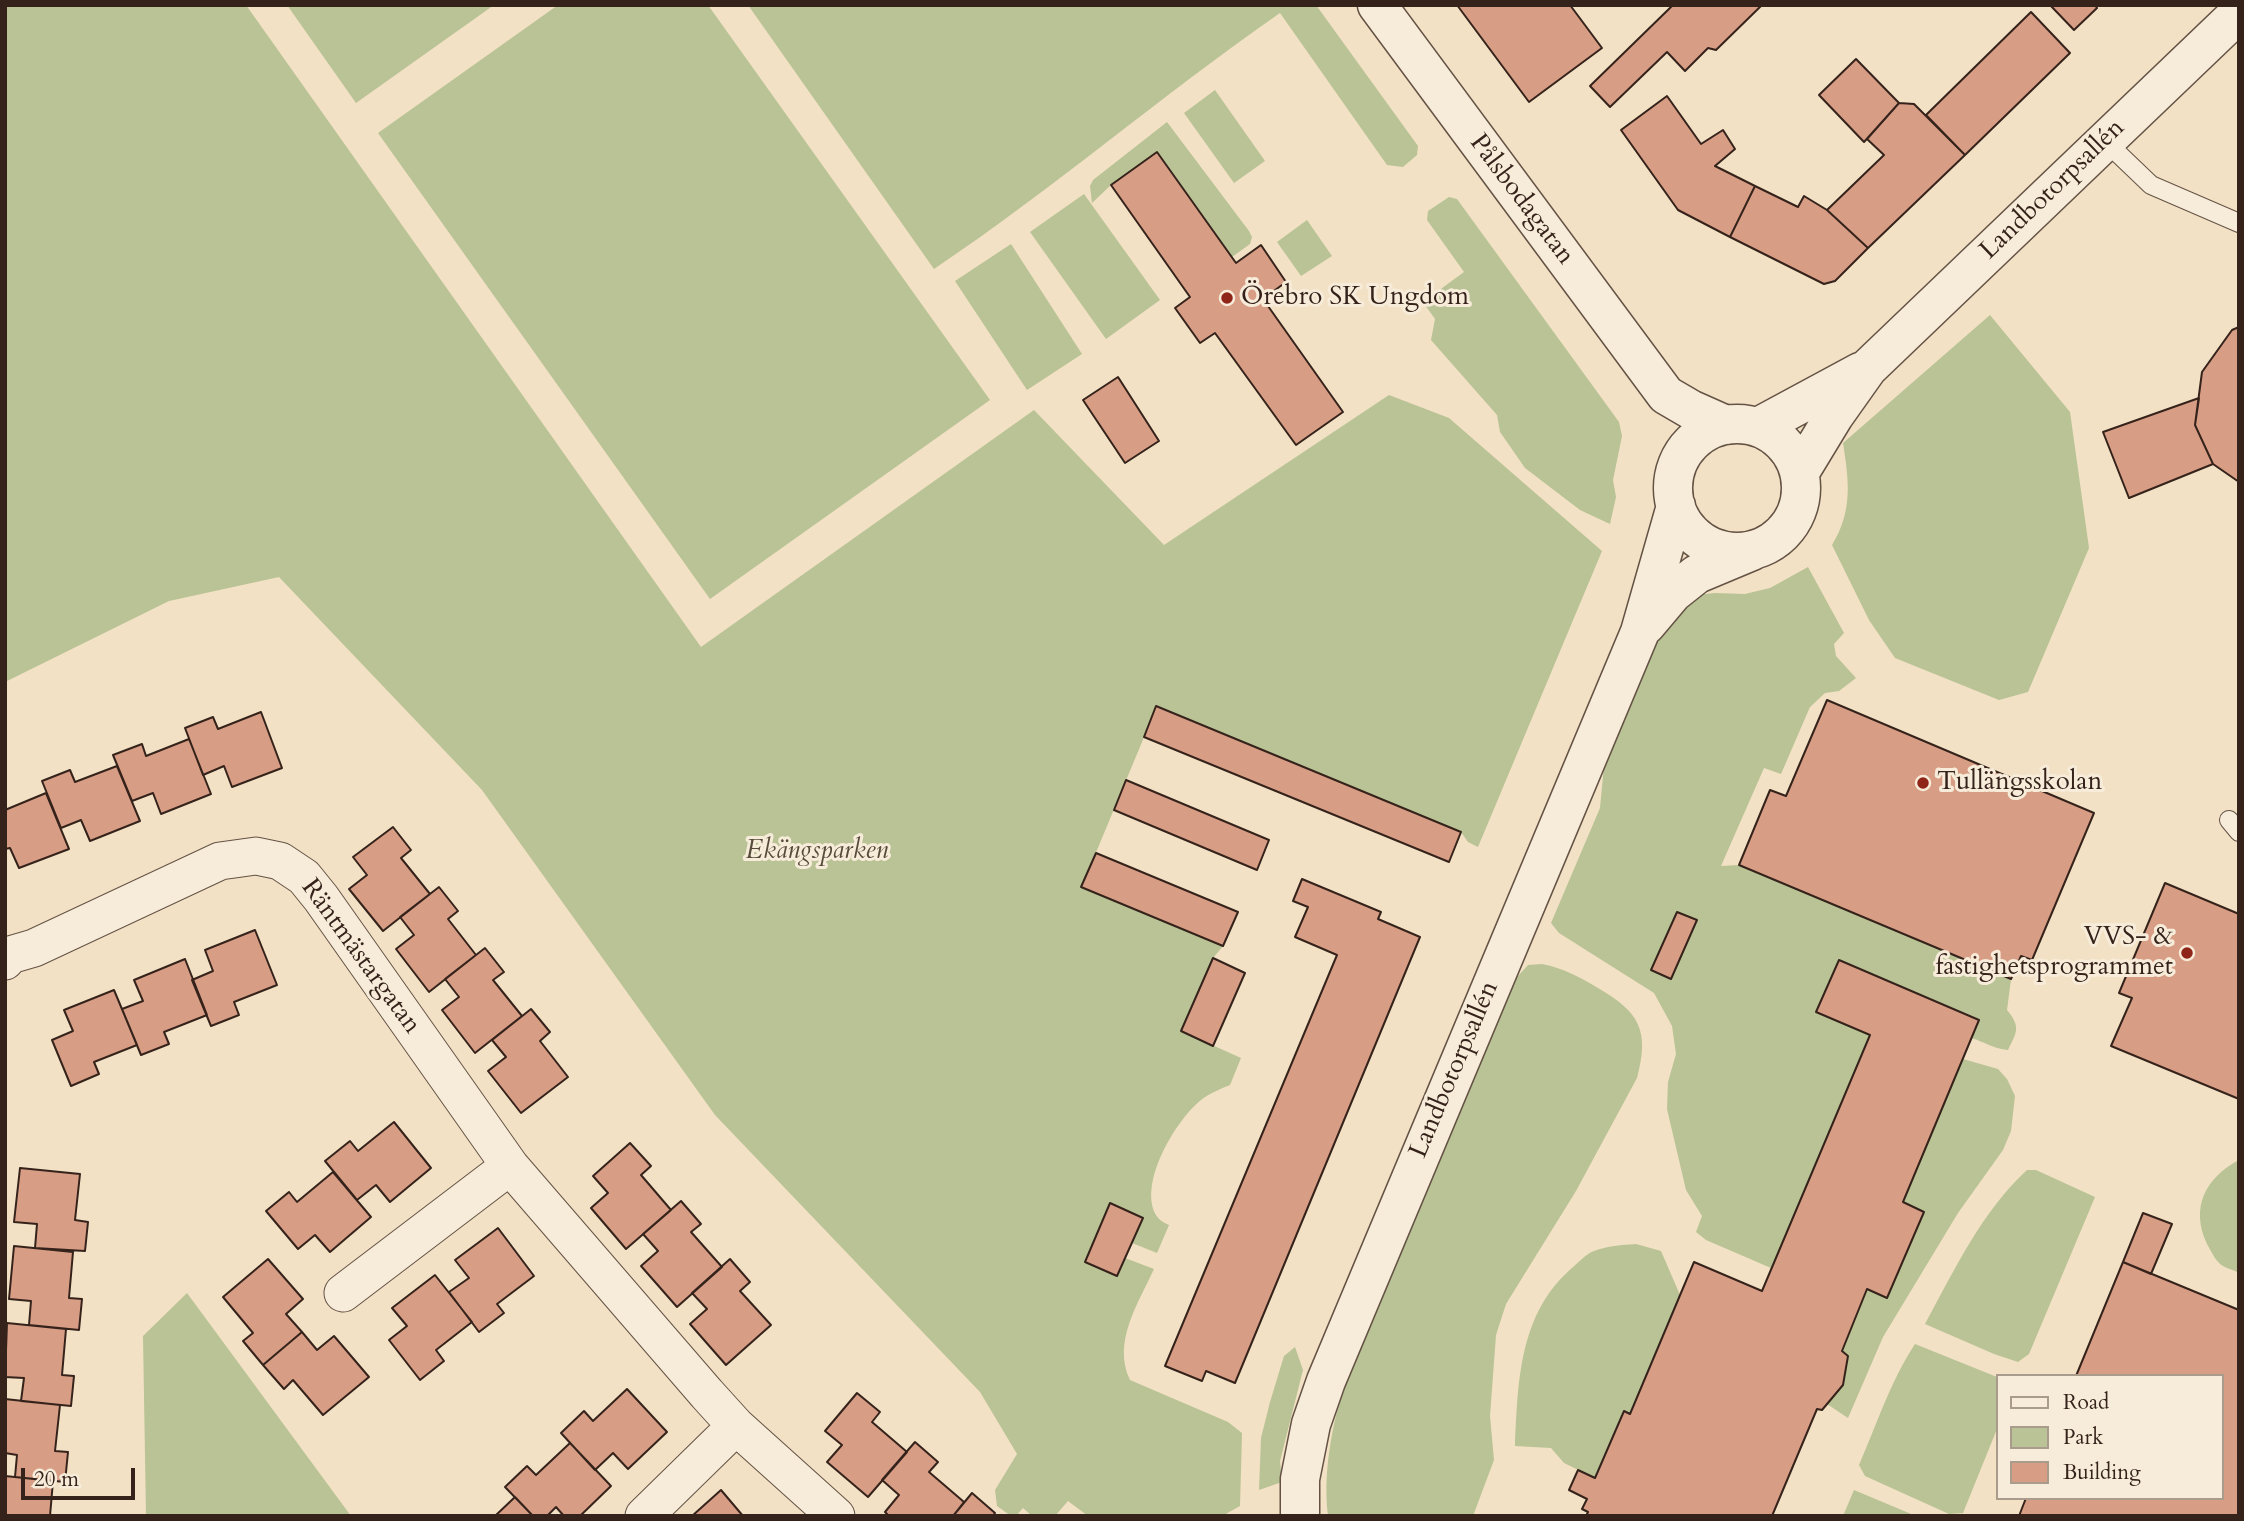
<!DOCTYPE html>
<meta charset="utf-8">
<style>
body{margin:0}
#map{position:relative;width:2244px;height:1521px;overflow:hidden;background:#f2e1c4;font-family:Cardo,serif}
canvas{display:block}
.frame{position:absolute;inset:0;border:7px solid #35231b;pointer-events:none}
.legend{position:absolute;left:1996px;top:1374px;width:228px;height:126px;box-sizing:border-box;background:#f7ecd9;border:2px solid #a99c8d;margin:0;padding:9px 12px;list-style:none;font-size:21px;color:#35231b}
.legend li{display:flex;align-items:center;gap:14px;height:35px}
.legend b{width:35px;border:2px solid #a99c8d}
.scale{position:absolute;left:21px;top:1468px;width:114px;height:32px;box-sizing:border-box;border:4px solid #35231b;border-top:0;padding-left:9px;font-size:21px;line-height:24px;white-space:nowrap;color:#35231b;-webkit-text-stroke:5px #f7ecd9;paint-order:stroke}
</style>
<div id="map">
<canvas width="2244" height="1521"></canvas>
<div class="frame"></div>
<ul class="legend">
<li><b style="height:9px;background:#f7ecd9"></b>Road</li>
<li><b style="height:19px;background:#b9c395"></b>Park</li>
<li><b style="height:19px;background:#d79d85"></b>Building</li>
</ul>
<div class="scale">20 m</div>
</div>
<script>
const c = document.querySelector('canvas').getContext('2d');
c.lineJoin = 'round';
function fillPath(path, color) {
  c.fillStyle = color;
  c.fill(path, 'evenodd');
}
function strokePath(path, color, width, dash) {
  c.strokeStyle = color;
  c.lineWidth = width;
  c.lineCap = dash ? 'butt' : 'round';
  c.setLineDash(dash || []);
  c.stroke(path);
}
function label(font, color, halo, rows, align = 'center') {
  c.font = font + ' Cardo,serif';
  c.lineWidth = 6;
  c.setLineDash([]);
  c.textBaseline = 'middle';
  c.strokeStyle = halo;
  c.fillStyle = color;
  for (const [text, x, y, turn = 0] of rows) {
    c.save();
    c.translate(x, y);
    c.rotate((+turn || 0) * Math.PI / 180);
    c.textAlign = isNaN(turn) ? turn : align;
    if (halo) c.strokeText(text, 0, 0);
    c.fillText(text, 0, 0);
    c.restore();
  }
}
const green = new Path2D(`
 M 5,5 L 246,5 L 701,647 L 1034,410 L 1164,545 L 1389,395 L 1449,418 L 1602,551 L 1478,847 L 1468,842 L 1461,832 L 1157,706 L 1082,886 L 1223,946 L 1213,958 L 1181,1031 L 1241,1058 L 1230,1085 C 1220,1089 1210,1093 1201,1100 C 1176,1120 1138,1183 1156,1215 C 1159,1220 1164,1223 1169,1225 L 1157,1253 L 1132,1243 L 1143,1218 L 1111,1204 L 1085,1262 L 1117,1276 L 1125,1258 L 1154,1269 C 1138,1304 1112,1342 1130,1380 L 1228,1422 L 1242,1433 L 1240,1506 L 1222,1516 L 1088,1516 L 1068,1501 L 1055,1516 L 1032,1516 L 1023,1508 L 1016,1516 L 1011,1516 L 997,1506 L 995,1490 L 1017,1454 L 980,1392 L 715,1115 L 482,790 L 279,577 L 169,601 L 5,682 Z
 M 287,5 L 494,5 L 356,103 Z
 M 558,5 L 708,5 L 990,400 L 710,599 L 378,133 Z
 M 748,5 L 1316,5 L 1418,146 L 1417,155 L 1403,167 L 1387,165 L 1280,13 C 1162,95 1053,189 934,269 Z
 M 1215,90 L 1265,161 L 1234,183 L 1184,113 Z
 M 1167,122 L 1249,231 L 1252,237 L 1250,244 L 1232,257 L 1158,152 L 1111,185 L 1092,203 L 1090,186 L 1093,180 Z
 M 1084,194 L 1160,300 L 1106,339 L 1030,232 Z
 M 1449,197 L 1457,199 L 1619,422 L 1622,436 L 1613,480 L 1616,497 L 1610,524 L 1580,510 L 1525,468 L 1500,432 L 1497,415 L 1431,340 L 1435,319 L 1423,302 L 1464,272 L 1427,220 L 1428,211 Z
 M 1307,220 L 1332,256 L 1301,276 L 1277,242 Z
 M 1011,244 L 1082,354 L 1027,390 L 955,281 Z
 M 1990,315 L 2070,412 L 2089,548 L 2028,692 L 1999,700 L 1895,658 L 1869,620 L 1832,545 C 1853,511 1849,481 1843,443 Z
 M 1808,567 L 1844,633 L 1834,644 L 1836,656 L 1856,678 L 1839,691 L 1825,693 L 1810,707 L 1781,774 L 1764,768 L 1721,866 L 1739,865 L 2011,979 L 2007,1010 C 2021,1027 2017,1032 2008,1050 C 1994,1049 1985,1042 1971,1038 L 1979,1019 L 1839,960 L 1816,1012 L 1870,1035 L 1771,1268 L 1706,1240 L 1696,1232 L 1702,1216 L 1686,1190 L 1667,1109 L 1668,1082 L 1676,1054 L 1672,1026 L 1654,993 L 1559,933 L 1551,923 L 1600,808 L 1604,766 L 1665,621 L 1696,595 L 1715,593 L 1745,594 L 1770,588 Z
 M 1542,964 C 1563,968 1580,977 1598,988 C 1639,1012 1650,1030 1637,1078 L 1576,1191 L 1506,1304 L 1496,1335 L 1490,1416 L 1494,1460 L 1473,1516 L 1328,1516 C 1322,1465 1335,1415 1349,1367 L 1510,985 L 1528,965 Z
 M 1963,1059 L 1998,1069 L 2007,1079 L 2015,1096 L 2011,1131 L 2003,1150 L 1958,1213 L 1883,1337 L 1848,1418 L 1827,1404 L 1843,1385 L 1848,1356 L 1842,1351 L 1867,1289 L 1887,1298 L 1923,1213 L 1903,1202 Z
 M 2239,1160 L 2239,1273 C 2234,1270 2228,1269 2223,1266 C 2216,1262 2211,1251 2207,1244 C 2190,1208 2205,1178 2239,1160 Z
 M 2027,1170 L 2036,1170 L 2095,1197 L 2029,1354 L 2018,1362 L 1994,1354 L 1925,1324 C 1954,1271 1982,1211 2027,1170 Z
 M 1636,1244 L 1661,1251 L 1680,1295 L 1630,1414 L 1623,1411 L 1595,1478 L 1564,1463 L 1551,1448 L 1515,1446 C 1518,1381 1519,1313 1573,1267 C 1579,1262 1586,1254 1594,1251 C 1607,1246 1622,1245 1636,1244 Z
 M 187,1293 L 351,1516 L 146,1516 L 143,1336 Z
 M 1915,1344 L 1997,1377 L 1997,1429 L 1963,1513 L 1949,1514 L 1865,1476 L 1859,1465 C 1877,1424 1890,1382 1915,1344 Z
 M 1295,1347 L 1303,1370 L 1280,1461 L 1282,1482 L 1259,1490 L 1261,1438 L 1270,1402 L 1284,1356 Z
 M 1854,1490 L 1916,1516 L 1843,1516 Z`);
const building = new Path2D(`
 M 1457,5 L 1570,5 L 1602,48 L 1529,102 Z
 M 1673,5 L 1762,5 L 1716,50 L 1708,48 L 1685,71 L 1667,52 L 1610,107 L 1590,86 Z
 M 2050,5 L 2095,5 L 2097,8 L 2074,30 Z
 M 2031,12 L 2070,53 L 1965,155 L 1926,115 Z
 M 1856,59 L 1899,103 L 1864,142 L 1819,95 Z
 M 1667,96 L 1701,144 L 1723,130 L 1735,149 L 1715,166 L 1755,186 L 1730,237 L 1678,210 L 1621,130 Z
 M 1899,103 L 1914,104 L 1965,155 L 1868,248 L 1827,210 L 1884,155 L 1867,139 Z
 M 1157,152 L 1236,263 L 1261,245 L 1286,282 L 1263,299 L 1343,412 L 1296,445 L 1215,333 L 1200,343 L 1175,308 L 1190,297 L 1111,185 Z
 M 1755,186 L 1798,207 L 1804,196 L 1827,210 L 1868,248 L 1835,281 L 1824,284 L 1730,237 Z
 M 2239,327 L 2239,482 L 2213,464 L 2195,425 L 2202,372 L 2232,330 Z
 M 1118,377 L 1159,441 L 1125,463 L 1083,400 Z
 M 2199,398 L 2195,425 L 2213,464 L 2129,498 L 2103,432 Z
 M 1827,700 L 2094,813 L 2032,960 L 2021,956 L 2011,979 L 1739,865 L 1770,790 L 1786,796 Z
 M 1156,706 L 1461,832 L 1449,862 L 1144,737 Z
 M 261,712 L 282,768 L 232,787 L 224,766 L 203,775 L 185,728 L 213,717 L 218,729 Z
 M 189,739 L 211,794 L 161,814 L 153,793 L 132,801 L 113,755 L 142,744 L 146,756 Z
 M 117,766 L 140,821 L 90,841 L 81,820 L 61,828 L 42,781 L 70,770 L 75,782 Z
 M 1126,780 L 1269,840 L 1257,870 L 1114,810 Z
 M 46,793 L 69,849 L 19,868 L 10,848 L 5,849 L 5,810 Z
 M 393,827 L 411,850 L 401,858 L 430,894 L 383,931 L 349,889 L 367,875 L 353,857 Z
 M 1096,853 L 1238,912 L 1223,946 L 1081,887 Z
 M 1302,879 L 1381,912 L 1378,919 L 1420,937 L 1235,1383 L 1206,1371 L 1202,1381 L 1165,1366 L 1337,955 L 1295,937 L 1308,907 L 1293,901 Z
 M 2165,883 L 2239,914 L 2239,1099 L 2111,1046 L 2132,998 L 2119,993 Z
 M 439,887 L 458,911 L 448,919 L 476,955 L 429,992 L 396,949 L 414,935 L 400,917 Z
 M 1677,912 L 1697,920 L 1671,979 L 1651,970 Z
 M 255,930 L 277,985 L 234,1002 L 239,1015 L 211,1026 L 192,980 L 213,971 L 205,950 Z
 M 485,948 L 504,972 L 493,980 L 522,1016 L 475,1053 L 442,1010 L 459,997 L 445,979 Z
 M 1213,958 L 1245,973 L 1213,1046 L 1181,1031 Z
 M 185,959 L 207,1015 L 164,1032 L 169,1044 L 141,1055 L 122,1009 L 143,1001 L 134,980 Z
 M 1839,960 L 1979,1020 L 1903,1202 L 1924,1212 L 1887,1298 L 1867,1289 L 1842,1351 L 1848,1356 L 1843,1385 L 1822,1410 L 1817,1409 L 1772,1516 L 1586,1516 L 1588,1512 L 1582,1509 L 1587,1499 L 1569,1490 L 1578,1470 L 1595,1478 L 1624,1411 L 1630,1414 L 1694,1262 L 1762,1291 L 1870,1035 L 1816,1012 Z
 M 114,990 L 137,1045 L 94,1062 L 99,1074 L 71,1086 L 52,1040 L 73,1031 L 64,1010 Z
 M 531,1009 L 550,1032 L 540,1041 L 568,1077 L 521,1113 L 488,1071 L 506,1057 L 492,1040 Z
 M 394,1122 L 431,1168 L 390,1202 L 376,1185 L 357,1200 L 325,1161 L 350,1141 L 358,1151 Z
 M 630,1143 L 651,1166 L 641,1175 L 671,1210 L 626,1249 L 591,1208 L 608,1193 L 593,1176 Z
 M 20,1168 L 80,1174 L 75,1220 L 88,1222 L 85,1251 L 35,1248 L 37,1224 L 14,1222 Z
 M 333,1172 L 371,1217 L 330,1252 L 315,1235 L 298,1249 L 266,1211 L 289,1192 L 297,1202 Z
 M 681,1201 L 701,1224 L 691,1232 L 722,1267 L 677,1307 L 641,1266 L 658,1251 L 643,1234 Z
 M 1110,1203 L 1143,1218 L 1117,1276 L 1085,1262 Z
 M 2143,1213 L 2172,1224 L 2151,1274 L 2123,1262 Z
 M 498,1228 L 534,1276 L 497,1304 L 504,1313 L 479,1332 L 449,1292 L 469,1278 L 455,1260 Z
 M 14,1246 L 73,1252 L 69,1298 L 82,1299 L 79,1330 L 29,1325 L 31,1301 L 9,1299 Z
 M 268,1259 L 303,1299 L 286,1314 L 302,1332 L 263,1365 L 243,1341 L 253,1333 L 223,1297 Z
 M 730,1259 L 750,1282 L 740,1291 L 771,1325 L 726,1365 L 690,1324 L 707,1309 L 692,1293 Z
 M 2123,1262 L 2239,1310 L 2239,1516 L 2019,1516 L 2026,1498 L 2221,1498 L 2221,1376 L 2076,1376 Z
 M 435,1275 L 472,1322 L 436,1350 L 444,1361 L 420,1380 L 389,1340 L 407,1326 L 392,1308 Z
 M 7,1323 L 66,1329 L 62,1375 L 74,1376 L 71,1406 L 21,1401 L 24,1378 L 5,1377 Z
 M 302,1332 L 317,1350 L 334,1336 L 369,1377 L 323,1415 L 293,1380 L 284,1389 L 263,1365 Z
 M 627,1389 L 667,1432 L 628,1469 L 613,1453 L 595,1470 L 561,1433 L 584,1411 L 593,1421 Z
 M 857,1393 L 880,1412 L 872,1422 L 907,1452 L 868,1497 L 827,1462 L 842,1445 L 825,1431 Z
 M 5,1399 L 60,1405 L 55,1451 L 68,1452 L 65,1482 L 15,1477 L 17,1455 L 5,1453 Z
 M 915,1442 L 938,1462 L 929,1472 L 964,1502 L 953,1516 L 889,1516 L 885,1512 L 899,1495 L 882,1480 Z
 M 570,1443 L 611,1486 L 580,1516 L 564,1516 L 556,1507 L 547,1516 L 533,1516 L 505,1487 L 527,1466 L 536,1475 Z
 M 5,1476 L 53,1481 L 50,1516 L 5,1516 Z
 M 721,1490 L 743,1516 L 692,1516 Z
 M 972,1493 L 995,1513 L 993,1516 L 953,1516 Z
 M 515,1497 L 533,1516 L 495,1516 Z`);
const service = new Path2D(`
 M 2104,140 L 2151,185 L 2239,223
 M 2229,820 L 2239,832`);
const minor = new Path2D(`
 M 5,961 L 10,955 L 34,948 L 220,861 L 256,856 L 280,861 L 304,877 L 321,898 L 510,1166 L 707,1394 L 736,1426 L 836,1516
 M 343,1293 L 510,1166
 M 644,1516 L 736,1426`);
const tertiary = new Path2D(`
 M 1377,5 L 1666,395 L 1690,409 L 1726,425
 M1673 488a64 64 0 1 1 128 0a64 64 0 1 1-128 0Z
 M 1758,427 L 1860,372
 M 1800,472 L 1834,416 L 1868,368 L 2239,13
 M 1646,625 L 1673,593 L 1697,574 L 1752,551
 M 1300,1516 L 1300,1479 L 1311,1424 L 1326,1381 L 1640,632 L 1676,506`);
const markers = [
 [1227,298,7,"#8f2418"],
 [1923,783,7,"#8f2418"],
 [2187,953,7,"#8f2418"]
];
const streetNames = [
 ["Landbotorpsallén",2053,190,-44],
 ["Pålsbodagatan",1521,200,53],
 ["Räntmästargatan",360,957,54],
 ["Landbotorpsallén",1455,1070,-67]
];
const poiNames = [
 ["Örebro SK Ungdom",1241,298],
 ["Tullängsskolan",1937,783],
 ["VVS- &",2173,938,"right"],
 ["fastighetsprogrammet",2173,968,"right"]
];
const parkNames = [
 ["Ekängsparken",817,852]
];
fillPath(green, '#b9c395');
fillPath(building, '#d79d85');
strokePath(building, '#35231b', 2);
strokePath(service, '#645245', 20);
strokePath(minor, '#645245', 39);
strokePath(tertiary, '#645245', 41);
strokePath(service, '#f7ecd9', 18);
strokePath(minor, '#f7ecd9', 37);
strokePath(tertiary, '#f7ecd9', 38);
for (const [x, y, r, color] of markers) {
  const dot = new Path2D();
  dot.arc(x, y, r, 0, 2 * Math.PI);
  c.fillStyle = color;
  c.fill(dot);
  strokePath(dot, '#f7ecd9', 2.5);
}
label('26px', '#35231b', '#f7ecd9', streetNames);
label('26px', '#35231b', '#f7ecd9', poiNames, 'left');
label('italic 26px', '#564b3a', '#f7ecd9', parkNames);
</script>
